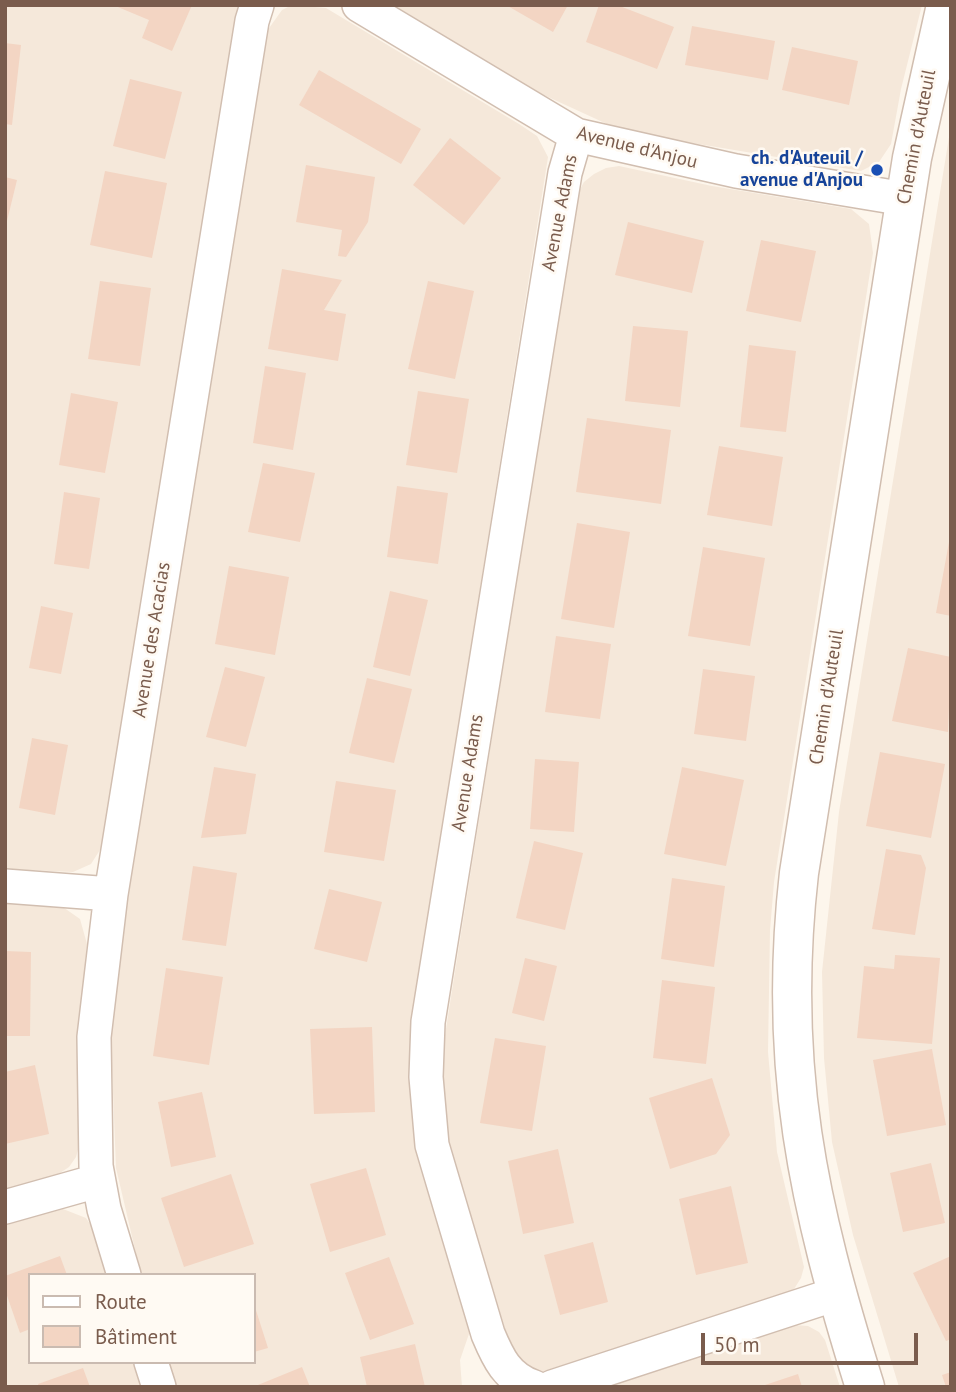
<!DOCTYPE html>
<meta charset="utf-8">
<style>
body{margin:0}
#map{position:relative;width:956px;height:1392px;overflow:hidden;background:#fdf6ec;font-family:"PT Sans",sans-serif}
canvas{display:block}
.frame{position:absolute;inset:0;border:7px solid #7a5c4d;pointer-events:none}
.legend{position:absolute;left:28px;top:1273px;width:228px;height:91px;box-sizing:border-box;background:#fffaf3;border:2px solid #cabbb1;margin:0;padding:9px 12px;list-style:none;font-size:21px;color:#7a5c4d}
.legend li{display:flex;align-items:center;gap:14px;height:35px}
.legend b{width:35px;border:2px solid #cabbb1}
.scale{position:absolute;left:701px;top:1333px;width:217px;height:32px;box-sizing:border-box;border:4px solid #7a5c4d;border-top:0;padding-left:9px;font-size:21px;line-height:24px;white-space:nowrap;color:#7a5c4d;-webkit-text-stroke:5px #fffaf3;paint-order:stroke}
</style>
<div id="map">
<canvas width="956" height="1392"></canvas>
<div class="frame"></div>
<ul class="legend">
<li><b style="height:9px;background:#fff"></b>Route</li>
<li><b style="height:19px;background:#f3d5c3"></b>Bâtiment</li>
</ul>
<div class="scale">50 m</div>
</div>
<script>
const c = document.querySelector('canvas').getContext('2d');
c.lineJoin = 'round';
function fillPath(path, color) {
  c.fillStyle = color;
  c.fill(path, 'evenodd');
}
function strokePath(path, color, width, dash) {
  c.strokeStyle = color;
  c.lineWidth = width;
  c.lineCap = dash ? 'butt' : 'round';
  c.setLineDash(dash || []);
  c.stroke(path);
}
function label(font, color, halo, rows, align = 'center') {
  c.font = font + ' "PT Sans",sans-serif';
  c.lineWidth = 5;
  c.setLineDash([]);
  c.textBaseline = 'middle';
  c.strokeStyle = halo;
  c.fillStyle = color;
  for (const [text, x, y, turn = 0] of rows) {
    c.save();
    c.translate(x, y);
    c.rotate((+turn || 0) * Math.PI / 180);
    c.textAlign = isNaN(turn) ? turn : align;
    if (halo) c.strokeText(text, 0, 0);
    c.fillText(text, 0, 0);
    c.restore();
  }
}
const residential = new Path2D(`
 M 5,5 L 239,5 L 105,842 L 91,864 L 73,872 L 5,869 Z
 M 292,5 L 326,8 L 519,124 L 537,136 L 548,157 L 413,1014 L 410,1097 L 415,1134 L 470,1331 L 460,1360 L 462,1387 L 175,1387 L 168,1362 L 254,1362 L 254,1275 L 141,1275 L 116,1168 L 111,1041 L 126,907 L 267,31 L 282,10 Z
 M 394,5 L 922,5 L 901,89 L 891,144 L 879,162 L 861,171 L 632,133 L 607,124 L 533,90 Z
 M 951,125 L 951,1387 L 899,1387 L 853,1235 L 832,1142 L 824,1058 L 822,972 L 839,812 Z
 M 619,166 L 712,186 L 851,209 L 869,224 L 873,253 L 774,882 L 770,930 L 768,1052 L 777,1152 L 804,1267 L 801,1278 L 794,1289 L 782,1296 L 541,1372 L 523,1363 L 512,1346 L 504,1326 L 449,1142 L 443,1103 L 442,1054 L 578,193 L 584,182 L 594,174 L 606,168 Z
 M 5,902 L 60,905 L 80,919 L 87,944 L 79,1028 L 80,1142 L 76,1157 L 69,1167 L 57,1175 L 5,1190 Z
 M 63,1209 L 86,1218 L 94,1230 L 108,1275 L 30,1275 L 30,1362 L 136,1362 L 143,1387 L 5,1387 L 5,1224 Z
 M 794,1325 L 808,1326 L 819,1332 L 825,1340 L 840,1387 L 604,1387 Z`);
const building = new Path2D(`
 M 113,5 L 192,5 L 172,51 L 142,38 L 149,20 Z
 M 506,5 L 568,5 L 553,32 Z
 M 599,5 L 617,5 L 674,27 L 657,69 L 586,42 Z
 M 692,26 L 775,41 L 768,80 L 685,65 Z
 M 5,43 L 21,45 L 12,125 L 5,124 Z
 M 792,47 L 858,61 L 849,105 L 782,90 Z
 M 319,70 L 421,129 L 401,164 L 299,105 Z
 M 130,79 L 182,92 L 165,159 L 113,146 Z
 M 450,138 L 501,178 L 464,225 L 413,185 Z
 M 306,165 L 375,177 L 368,222 L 346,257 L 338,256 L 342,230 L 296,222 Z
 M 105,171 L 167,183 L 152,258 L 90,245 Z
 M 5,177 L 17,180 L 6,225 L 5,225 Z
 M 628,222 L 704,241 L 692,293 L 615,275 Z
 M 761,240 L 816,251 L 801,322 L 746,311 Z
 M 282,269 L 342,280 L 324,310 L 346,314 L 338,361 L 268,349 Z
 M 100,281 L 151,288 L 140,366 L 88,359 Z
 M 428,281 L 474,291 L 455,379 L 408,369 Z
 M 633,326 L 688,331 L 680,407 L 625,401 Z
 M 749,345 L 796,351 L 786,432 L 740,427 Z
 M 265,366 L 306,373 L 293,450 L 253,443 Z
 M 418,391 L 469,399 L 457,473 L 406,465 Z
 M 71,393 L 118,402 L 105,473 L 59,465 Z
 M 587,418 L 671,430 L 661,504 L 576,492 Z
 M 719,446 L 783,457 L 772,526 L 707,515 Z
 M 263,463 L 315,473 L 300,542 L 248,532 Z
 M 397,486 L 448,493 L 438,564 L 387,557 Z
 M 64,492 L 100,498 L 89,569 L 54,564 Z
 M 577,523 L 630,532 L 614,628 L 561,619 Z
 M 949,542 L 951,542 L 951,616 L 936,613 Z
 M 703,547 L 765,558 L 750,646 L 688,636 Z
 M 229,566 L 289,577 L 275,655 L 215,644 Z
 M 390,591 L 428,600 L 410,676 L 373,667 Z
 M 41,606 L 73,613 L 61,674 L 29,668 Z
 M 556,636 L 611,644 L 600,719 L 545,712 Z
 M 908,648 L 951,657 L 948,732 L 892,721 Z
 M 225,667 L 265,677 L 246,747 L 206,737 Z
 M 703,669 L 755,676 L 746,741 L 694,734 Z
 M 367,678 L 412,689 L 394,763 L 349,753 Z
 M 32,738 L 68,745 L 55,815 L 19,808 Z
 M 880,752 L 945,764 L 931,838 L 866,826 Z
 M 535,759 L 579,762 L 574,832 L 530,829 Z
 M 214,767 L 256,774 L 246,834 L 201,838 Z
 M 682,767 L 744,780 L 726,866 L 664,854 Z
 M 336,781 L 396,790 L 384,861 L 324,852 Z
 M 534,841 L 583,853 L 565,930 L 516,918 Z
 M 886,849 L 921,855 L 926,868 L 915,935 L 872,929 Z
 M 193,866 L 237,873 L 226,946 L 182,940 Z
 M 672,878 L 725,886 L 714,967 L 661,959 Z
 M 329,889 L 382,902 L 367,962 L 314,949 Z
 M 5,951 L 31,952 L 30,1036 L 5,1036 Z
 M 895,955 L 940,958 L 932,1044 L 857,1038 L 864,966 L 894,969 Z
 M 525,958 L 557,966 L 544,1021 L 512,1013 Z
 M 166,968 L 223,977 L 209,1065 L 153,1056 Z
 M 662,980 L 715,987 L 706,1064 L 653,1058 Z
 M 372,1027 L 375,1112 L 314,1114 L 310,1029 Z
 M 495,1038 L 546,1046 L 532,1131 L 480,1123 Z
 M 932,1049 L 946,1125 L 887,1136 L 873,1060 Z
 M 35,1065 L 49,1134 L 5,1144 L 5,1072 Z
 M 712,1078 L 730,1135 L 716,1154 L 670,1169 L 649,1098 Z
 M 202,1092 L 216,1157 L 171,1167 L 158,1102 Z
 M 558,1149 L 574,1223 L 523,1234 L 508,1161 Z
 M 931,1163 L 945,1223 L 903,1232 L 890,1173 Z
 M 366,1168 L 386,1235 L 330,1252 L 310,1184 Z
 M 231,1174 L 254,1244 L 184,1267 L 161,1198 Z
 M 731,1186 L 748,1263 L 696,1275 L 679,1199 Z
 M 593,1242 L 608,1302 L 560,1315 L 544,1255 Z
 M 60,1256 L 67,1275 L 30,1275 L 30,1329 L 20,1333 L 5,1290 L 5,1276 Z
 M 951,1256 L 951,1339 L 946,1341 L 913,1273 Z
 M 389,1257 L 414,1324 L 370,1340 L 345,1273 Z
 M 254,1304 L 268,1348 L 254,1352 Z
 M 415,1344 L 425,1387 L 367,1387 L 360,1357 Z
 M 302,1367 L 310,1387 L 253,1387 Z
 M 83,1368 L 90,1387 L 39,1387 L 38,1384 Z
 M 951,1372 L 951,1387 L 946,1387 L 942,1375 Z
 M 798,1374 L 802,1387 L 762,1387 L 762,1386 Z`);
const minor = new Path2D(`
 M 359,5 L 576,135 L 736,171 L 905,199
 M 5,886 L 111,894
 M 5,1207 L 97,1181
 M 124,1275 L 104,1209 L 96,1166 L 94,1037 L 111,894 L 252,21 L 257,5
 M 151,1362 L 159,1387
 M 534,1387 C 507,1378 498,1358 488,1334 L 432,1145 L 426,1077 L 428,1022 L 565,173 L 576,135
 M 552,1387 L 836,1294`);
const tertiary = new Path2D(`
 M 865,1387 C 808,1205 777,1065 799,873 L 912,158 L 946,5`);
const markers = [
 [877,170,7,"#1a4fb4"]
];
const streetNames = [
 ["Chemin d'Auteuil",917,137,-79],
 ["Avenue d'Anjou",637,148,14],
 ["Avenue Adams",560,213,-79],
 ["Avenue des Acacias",152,640,-81],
 ["Chemin d'Auteuil",827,697,-81],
 ["Avenue Adams",468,773,-81]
];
const transitNames = [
 ["ch. d'Auteuil /",863,159],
 ["avenue d'Anjou",863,181]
];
fillPath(residential, '#f5e8da');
fillPath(building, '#f3d5c3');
strokePath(minor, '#d1beb0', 36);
strokePath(tertiary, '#d1beb0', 41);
strokePath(minor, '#fff', 33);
strokePath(tertiary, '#fff', 38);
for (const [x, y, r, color] of markers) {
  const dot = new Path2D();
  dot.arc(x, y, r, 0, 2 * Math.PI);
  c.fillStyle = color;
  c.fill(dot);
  strokePath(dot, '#fffaf3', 2.5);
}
label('19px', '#7a5c4d', '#fffaf3', streetNames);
label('bold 19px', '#164399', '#fffaf3', transitNames, 'right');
</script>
